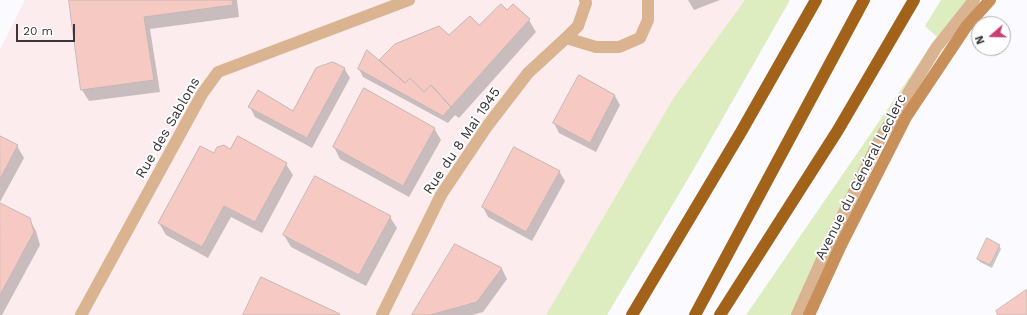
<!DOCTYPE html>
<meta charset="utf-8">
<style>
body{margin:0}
#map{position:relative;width:1027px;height:315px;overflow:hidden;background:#fbfaff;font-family:"Work Sans",sans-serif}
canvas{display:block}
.north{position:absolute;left:971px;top:16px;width:40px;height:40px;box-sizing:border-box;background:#fff;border:1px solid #b0afb1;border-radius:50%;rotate:250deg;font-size:11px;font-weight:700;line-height:16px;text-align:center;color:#39373c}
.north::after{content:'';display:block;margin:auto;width:14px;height:18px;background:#c93e73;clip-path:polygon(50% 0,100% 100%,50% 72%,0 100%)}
.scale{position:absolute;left:16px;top:24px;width:59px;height:18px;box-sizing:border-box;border:2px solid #39373c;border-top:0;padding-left:5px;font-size:12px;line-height:14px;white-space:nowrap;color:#39373c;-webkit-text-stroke:3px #fff;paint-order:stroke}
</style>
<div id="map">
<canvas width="1027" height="315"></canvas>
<div class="north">N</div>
<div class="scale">20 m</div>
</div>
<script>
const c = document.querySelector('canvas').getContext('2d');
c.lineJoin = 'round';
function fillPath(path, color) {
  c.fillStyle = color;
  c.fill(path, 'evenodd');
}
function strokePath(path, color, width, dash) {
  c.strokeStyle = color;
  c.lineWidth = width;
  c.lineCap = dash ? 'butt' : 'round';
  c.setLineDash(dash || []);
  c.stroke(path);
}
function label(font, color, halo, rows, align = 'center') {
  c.font = font + ' "Work Sans",sans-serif';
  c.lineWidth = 4;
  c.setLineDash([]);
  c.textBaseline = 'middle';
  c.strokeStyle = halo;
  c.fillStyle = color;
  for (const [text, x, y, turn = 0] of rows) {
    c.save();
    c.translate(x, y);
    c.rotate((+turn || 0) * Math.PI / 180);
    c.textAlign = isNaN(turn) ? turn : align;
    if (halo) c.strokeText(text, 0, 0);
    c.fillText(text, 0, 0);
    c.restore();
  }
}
const industrial = new Path2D(`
 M 25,0 L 754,0 L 550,315 L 0,315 L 0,50 Z`);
const green = new Path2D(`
 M 745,0 L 790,0 L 695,167 L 607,315 L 546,315 L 673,99 Z
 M 941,0 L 967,0 L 937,37 L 792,315 L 746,315 L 937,37 L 925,26 Z`);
const shadow = new Path2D(`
 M 70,0 L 237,0 L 239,17 L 150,29 L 160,92 L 89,101 L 82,90 Z
 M 688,0 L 720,0 L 694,10 Z
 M 513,5 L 529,20 L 536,32 L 459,118 L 455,115 L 448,123 L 363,77 L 359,69 L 379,62 L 395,45 L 449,37 L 479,26 L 507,12 Z
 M 344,68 L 350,78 L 312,148 L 255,117 L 250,107 L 294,112 Z
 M 615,96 L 620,105 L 596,152 L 559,133 L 554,123 Z
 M 434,128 L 441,140 L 409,197 L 340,159 L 334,147 Z
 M 0,137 L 17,146 L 24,158 L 0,202 Z
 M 230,150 L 286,164 L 293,175 L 262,233 L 231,217 L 208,258 L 166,235 L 159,223 L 214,154 Z
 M 559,171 L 565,181 L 532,241 L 488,217 L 483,207 Z
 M 0,204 L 29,219 L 36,231 L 40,245 L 2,315 L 0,315 Z
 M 390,217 L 397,228 L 366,286 L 291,247 L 284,235 Z
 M 455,245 L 502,269 L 507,279 L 483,312 L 472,315 L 413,315 Z
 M 999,246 L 1001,249 L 992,268 L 980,262 L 978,259 Z`);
const building = new Path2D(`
 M 69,0 L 232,0 L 233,5 L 144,17 L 154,80 L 81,90 Z
 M 501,4 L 507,10 L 513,4 L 530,19 L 451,107 L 431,85 L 424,92 L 410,78 L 405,83 L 379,60 L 395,44 L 439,26 L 449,35 L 470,16 L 479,25 Z
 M 367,50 L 405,83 L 410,78 L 424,92 L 431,85 L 451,107 L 443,116 L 358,69 Z
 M 333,62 L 345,68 L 307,138 L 248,107 L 258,90 L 293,111 L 316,68 Z
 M 579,75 L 615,95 L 590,143 L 553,123 Z
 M 364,88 L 435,128 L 403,186 L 333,147 Z
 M 0,136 L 18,145 L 0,179 Z
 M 238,136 L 287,163 L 255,222 L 224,206 L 202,247 L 158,223 L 200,146 L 214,153 L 217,147 L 221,146 L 224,145 L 230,149 Z
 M 514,147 L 560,171 L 526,232 L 482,207 Z
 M 315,176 L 391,216 L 359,275 L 283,235 Z
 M 0,203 L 30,218 L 34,232 L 0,295 Z
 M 987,238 L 1000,245 L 990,265 L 977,259 Z
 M 455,244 L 502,268 L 477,302 L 430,315 L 412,315 Z
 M 261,277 L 340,314 L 339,315 L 243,315 Z
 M 1026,290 L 1027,290 L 1027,315 L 998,315 L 996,311 Z`);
const lane = new Path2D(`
 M 566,38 L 596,47 L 619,47 L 640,38 L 648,20 L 648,0
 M 797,315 L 833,235 L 880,139 L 936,48 L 974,0`);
const street = new Path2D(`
 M 81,315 L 202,94 L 218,72 L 409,0
 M 382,315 L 441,195 L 488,125 L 528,73 L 566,38 L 578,26 L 586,3 L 585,0`);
const secondary = new Path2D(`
 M 809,315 L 841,245 L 906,117 L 966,27 L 990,0`);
const highway = new Path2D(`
 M 632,315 L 741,132 L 816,0
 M 695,315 L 864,0
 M 720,315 L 838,130 L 914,0`);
const streetNames = [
 ["Rue des Sablons",168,128,-60],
 ["Rue du 8 Mai 1945",462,141,-56],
 ["Avenue du Général Leclerc",861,177,-63]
];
fillPath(industrial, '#fcecee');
fillPath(green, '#deedc0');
fillPath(shadow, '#0003');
fillPath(building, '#f6cac2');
strokePath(building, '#c6b7b4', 1);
strokePath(lane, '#dab390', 12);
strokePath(street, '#dab390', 12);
strokePath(secondary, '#c88f59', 12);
strokePath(highway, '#a36219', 12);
label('14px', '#39373c', '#fff', streetNames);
</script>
